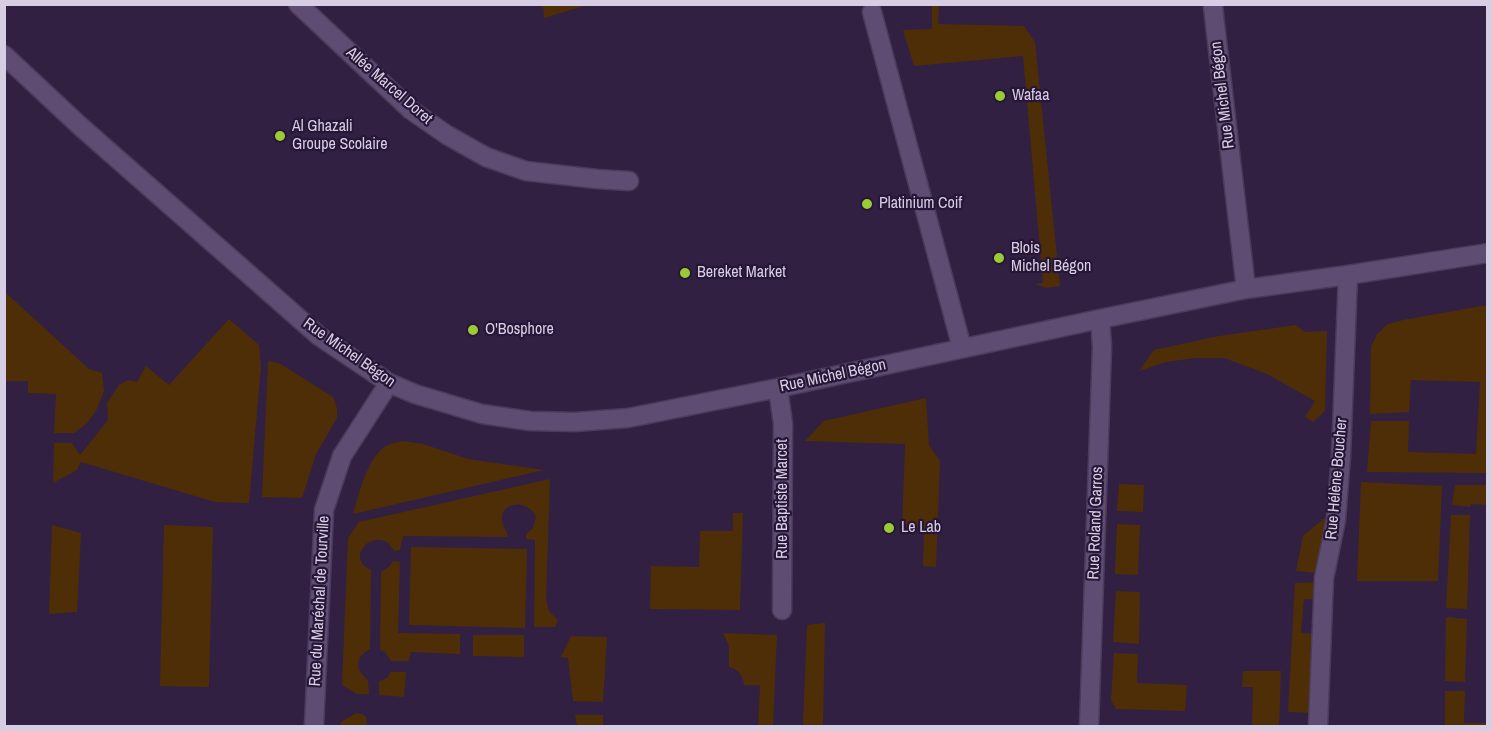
<!DOCTYPE html>
<meta charset="utf-8">
<style>
body{margin:0}
#map{position:relative;width:1492px;height:731px;overflow:hidden;background:#312042;font-family:"Archivo Narrow",sans-serif}
canvas{display:block}
.frame{position:absolute;inset:0;border:6px solid #d8cee4;pointer-events:none}
</style>
<div id="map">
<canvas width="1492" height="731"></canvas>
<div class="frame"></div>
</div>
<script>
const c = document.querySelector('canvas').getContext('2d');
c.lineJoin = 'round';
function fillPath(path, color) {
  c.fillStyle = color;
  c.fill(path, 'evenodd');
}
function strokePath(path, color, width, dash) {
  c.strokeStyle = color;
  c.lineWidth = width;
  c.lineCap = dash ? 'butt' : 'round';
  c.setLineDash(dash || []);
  c.stroke(path);
}
function label(font, color, halo, rows, align = 'center') {
  c.font = font + ' "Archivo Narrow",sans-serif';
  c.lineWidth = 4.5;
  c.setLineDash([]);
  c.textBaseline = 'middle';
  c.strokeStyle = halo;
  c.fillStyle = color;
  for (const [text, x, y, turn = 0] of rows) {
    c.save();
    c.translate(x, y);
    c.rotate((+turn || 0) * Math.PI / 180);
    c.textAlign = isNaN(turn) ? turn : align;
    if (halo) c.strokeText(text, 0, 0);
    c.fillText(text, 0, 0);
    c.restore();
  }
}
const green = new Path2D(`
 M 667,5 L 667,6 L 584,6 L 544,18 L 543,5 Z
 M 932,5 L 939,5 L 938,24 L 1024,26 L 1035,42 L 1060,286 L 1047,288 L 1035,284 L 1043,283 L 1023,56 L 914,66 L 903,30 L 932,29 Z
 M 5,292 L 89,369 L 102,373 L 104,391 L 96,411 L 86,424 L 74,433 L 54,433 L 56,394 L 28,393 L 28,381 L 5,381 Z
 M 1487,305 L 1487,473 L 1367,472 L 1371,421 L 1409,421 L 1408,452 L 1476,454 L 1480,382 L 1411,380 L 1409,412 L 1370,414 L 1371,347 L 1377,334 L 1388,324 L 1403,320 Z
 M 229,319 L 259,345 L 261,367 L 249,503 L 215,502 L 81,462 L 77,470 L 53,483 L 54,443 L 72,443 L 80,455 L 108,420 L 107,403 L 119,385 L 128,380 L 137,382 L 146,366 L 169,385 Z
 M 1296,325 L 1305,332 L 1327,331 L 1325,411 L 1313,422 L 1305,417 L 1315,401 L 1267,374 L 1224,358 L 1195,358 L 1166,362 L 1139,371 L 1154,350 L 1219,336 Z
 M 268,361 L 279,363 L 333,397 L 337,408 L 337,418 L 316,454 L 302,498 L 262,497 Z
 M 926,398 L 929,445 L 940,461 L 936,567 L 923,566 L 924,528 L 902,526 L 905,444 L 805,441 L 824,421 Z
 M 404,441 L 423,444 L 468,459 L 544,470 L 353,514 C 359,494 367,458 386,446 C 391,443 399,442 404,441 Z
 M 550,479 L 546,599 L 549,611 L 558,620 L 555,627 L 534,627 L 535,540 L 526,539 L 526,534 L 533,528 L 536,517 C 534,514 533,511 530,509 C 520,500 501,505 502,519 C 502,527 507,530 508,537 L 403,536 L 400,550 L 394,551 C 393,549 389,544 388,543 C 371,530 345,558 371,570 L 370,649 C 355,657 354,669 368,680 L 369,694 L 357,694 L 342,685 L 348,538 L 359,522 Z
 M 1361,482 L 1442,486 L 1438,581 L 1357,581 Z
 M 1119,484 L 1144,485 L 1143,512 L 1117,511 Z
 M 1455,485 L 1487,485 L 1487,505 L 1471,504 L 1470,507 L 1452,505 Z
 M 733,513 L 743,513 L 740,610 L 650,609 L 651,566 L 699,567 L 700,531 L 733,531 Z
 M 1328,515 L 1316,573 L 1296,571 L 1303,536 Z
 M 1451,515 L 1470,515 L 1467,609 L 1446,608 Z
 M 1117,524 L 1140,525 L 1138,575 L 1115,574 Z
 M 52,525 L 81,533 L 77,612 L 49,614 Z
 M 164,525 L 213,527 L 209,687 L 160,686 Z
 M 411,547 L 527,549 L 525,628 L 409,625 Z
 M 393,561 L 400,562 L 398,633 L 460,634 L 460,654 L 411,652 L 409,661 L 391,661 L 385,652 L 380,650 L 381,572 C 386,569 390,567 393,561 Z
 M 1317,582 L 1314,599 L 1304,599 L 1301,633 L 1313,634 L 1310,713 L 1288,712 L 1295,583 Z
 M 1116,591 L 1140,592 L 1139,644 L 1113,642 Z
 M 1446,617 L 1467,619 L 1465,682 L 1445,681 Z
 M 825,623 L 823,726 L 803,726 L 807,625 Z
 M 723,633 L 777,635 L 773,726 L 758,726 L 760,685 L 744,685 C 743,675 738,669 729,667 L 729,646 Z
 M 473,635 L 524,635 L 524,657 L 473,656 Z
 M 571,636 L 607,637 L 603,702 L 573,701 L 568,658 L 561,657 Z
 M 1114,653 L 1138,654 L 1137,683 L 1187,685 L 1185,711 L 1116,709 L 1111,700 Z
 M 1243,671 L 1281,671 L 1279,726 L 1252,726 L 1253,687 L 1242,687 Z
 M 391,672 L 406,672 L 404,697 L 379,695 L 379,682 L 388,677 Z
 M 1445,691 L 1465,691 L 1464,723 L 1487,723 L 1487,726 L 1445,726 Z
 M 356,713 L 362,714 L 366,717 L 367,726 L 340,726 L 341,722 Z
 M 575,715 L 603,715 L 603,726 L 577,726 Z`);
const minor = new Path2D(`
 M 298,4 L 411,110 L 447,135 L 486,157 L 526,171 L 597,179 L 629,181
 M 1213,7 L 1246,289
 M 872,12 L 962,348
 M 4,55 L 80,126 L 319,336 L 389,383 L 415,394 L 482,414 L 530,421 L 575,422 L 628,418 L 778,388 L 1100,319 L 1246,289 L 1348,275 L 1488,253
 M 778,388 L 783,424 L 782,610
 M 314,726 L 324,510 L 342,456 L 389,383
 M 1089,726 L 1102,347 L 1100,319
 M 1318,726 L 1324,578 L 1336,520 L 1341,455 L 1348,275`);
const markers = [
 [1000,96,6,"#9acb34"],
 [280,136,6,"#9acb34"],
 [867,204,6,"#9acb34"],
 [999,258,6,"#9acb34"],
 [685,273,6,"#9acb34"],
 [473,330,6,"#9acb34"],
 [889,528,6,"#9acb34"]
];
const streetNames = [
 ["Allée Marcel Doret",389,86,41],
 ["Rue Michel Bégon",1223,95,-97],
 ["Rue Michel Bégon",349,353,35],
 ["Rue Michel Bégon",833,376,-12],
 ["Rue Hélène Boucher",1337,479,-85],
 ["Rue Baptiste Marcet",783,499,-90],
 ["Rue Roland Garros",1096,523,-88],
 ["Rue du Maréchal de Tourville",320,601,-87]
];
const poiNames = [
 ["Wafaa",1012,96],
 ["Al Ghazali",292,127],
 ["Groupe Scolaire",292,145],
 ["Platinium Coif",879,204],
 ["Blois",1011,249],
 ["Michel Bégon",1011,267],
 ["Bereket Market",697,273],
 ["O'Bosphore",485,330],
 ["Le Lab",901,528]
];
fillPath(green, '#4e2e06');
strokePath(minor, '#4b3b59', 21);
strokePath(minor, '#5f4c72', 18);
for (const [x, y, r, color] of markers) {
  const dot = new Path2D();
  dot.arc(x, y, r, 0, 2 * Math.PI);
  c.fillStyle = color;
  c.fill(dot);
  strokePath(dot, '#271637', 2);
}
label('16px', '#d8cee4', '#271637', streetNames);
label('16px', '#d8cee4', '#271637', poiNames, 'left');
</script>
